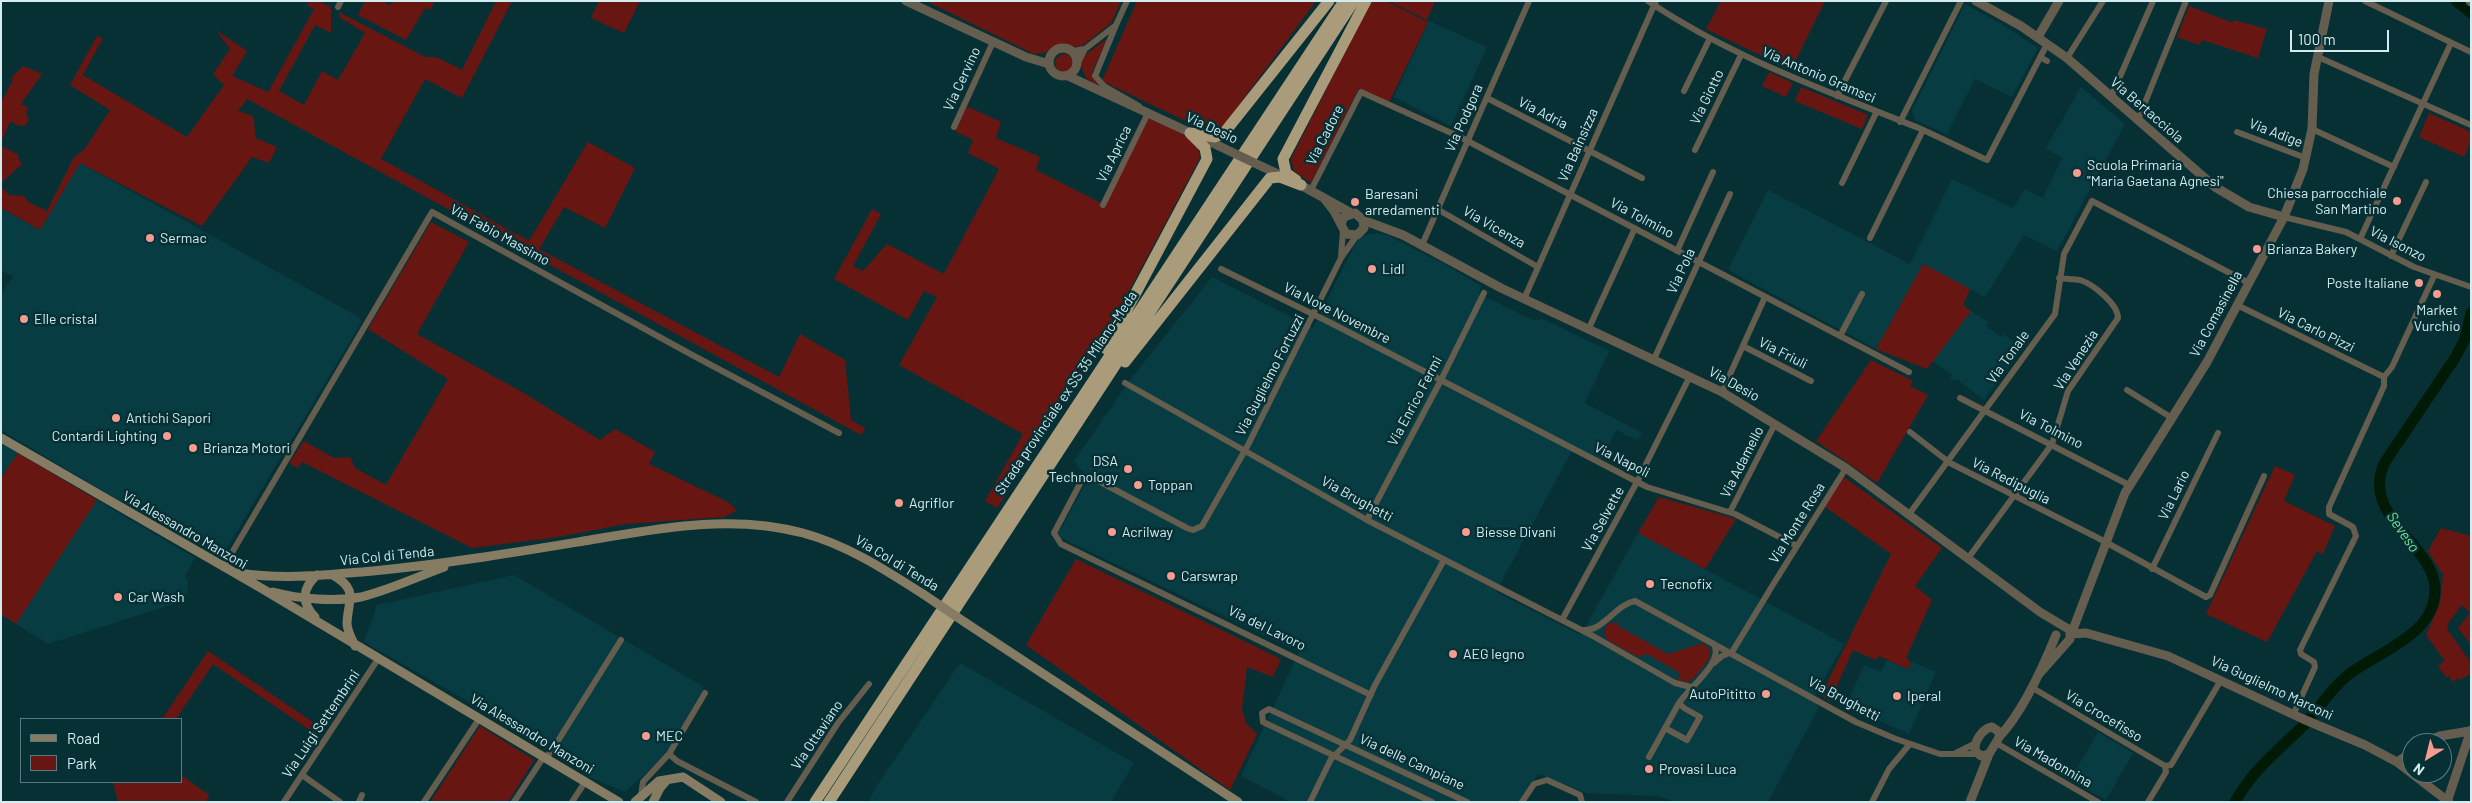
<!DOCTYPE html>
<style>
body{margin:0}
#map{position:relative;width:2472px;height:803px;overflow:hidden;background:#073035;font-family:Barlow,sans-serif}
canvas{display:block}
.frame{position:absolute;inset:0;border:2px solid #d2ecef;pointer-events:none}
.legend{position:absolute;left:20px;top:718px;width:162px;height:65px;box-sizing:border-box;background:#073035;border:1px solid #587b7f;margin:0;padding:6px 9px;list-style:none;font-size:15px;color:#d2ecef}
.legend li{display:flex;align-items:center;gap:10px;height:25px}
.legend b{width:25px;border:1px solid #587b7f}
.north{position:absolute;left:2402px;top:733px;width:50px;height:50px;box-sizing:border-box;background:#073035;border:1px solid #587b7f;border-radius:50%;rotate:216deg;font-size:14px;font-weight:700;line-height:20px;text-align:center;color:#d2ecef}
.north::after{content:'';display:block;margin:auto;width:18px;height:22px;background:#f59c91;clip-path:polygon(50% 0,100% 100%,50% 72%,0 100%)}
.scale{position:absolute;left:2290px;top:30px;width:99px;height:22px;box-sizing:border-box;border:2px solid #d2ecef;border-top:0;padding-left:6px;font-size:15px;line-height:18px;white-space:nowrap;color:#d2ecef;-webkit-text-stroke:4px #073035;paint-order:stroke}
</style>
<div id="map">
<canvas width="2472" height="803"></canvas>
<div class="frame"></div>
<ul class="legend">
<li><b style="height:6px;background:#867b63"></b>Road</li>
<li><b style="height:14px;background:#681612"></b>Park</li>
</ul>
<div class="north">N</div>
<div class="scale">100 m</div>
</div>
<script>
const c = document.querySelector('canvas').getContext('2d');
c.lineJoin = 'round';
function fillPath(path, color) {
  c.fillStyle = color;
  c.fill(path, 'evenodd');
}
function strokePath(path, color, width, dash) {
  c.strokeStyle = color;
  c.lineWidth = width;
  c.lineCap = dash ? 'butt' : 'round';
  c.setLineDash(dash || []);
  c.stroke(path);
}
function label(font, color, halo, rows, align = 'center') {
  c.font = font + ' Barlow,sans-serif';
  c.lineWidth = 5;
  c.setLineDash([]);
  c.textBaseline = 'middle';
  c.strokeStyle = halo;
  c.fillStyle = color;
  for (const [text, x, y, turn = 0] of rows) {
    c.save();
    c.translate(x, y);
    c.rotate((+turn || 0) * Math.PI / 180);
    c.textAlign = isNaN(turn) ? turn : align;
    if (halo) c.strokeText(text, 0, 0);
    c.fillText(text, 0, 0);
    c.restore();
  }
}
const built = new Path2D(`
 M 1965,4 L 2001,24 L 2038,48 L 2012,97 L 1975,79 L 1947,134 L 1915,120 L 1912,111 Z
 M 1429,21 L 1487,47 L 1451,126 L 1394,97 Z
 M 2081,87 L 2125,124 L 2057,251 L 2024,235 L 1985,297 L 1923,264 L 1876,349 L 1728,270 L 1768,190 L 1910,264 L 1952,179 L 2013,208 L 2025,189 L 2043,198 L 2062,158 L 2046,148 Z
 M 80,163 L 359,317 L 361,323 L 222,556 L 108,494 L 1,430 L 1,294 L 13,277 L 1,270 L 1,210 L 2,209 L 40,230 Z
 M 1374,233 L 1387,235 L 1446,265 L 1481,286 L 1479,294 L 1533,320 L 1543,319 L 1609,351 L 1585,403 L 1642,433 L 1638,440 L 1616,430 L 1601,460 L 1574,447 L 1496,592 L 1581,635 L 1638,533 L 1844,644 L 1813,699 L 1819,707 L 1768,802 L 1675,802 L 1658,796 L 1586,793 L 1538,774 L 1520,802 L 1291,802 L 1241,776 L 1299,652 L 1057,536 L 1088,479 L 1074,461 L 1130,380 L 1212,277 L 1313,328 L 1359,237 Z
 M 1971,311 L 1989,323 L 1986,326 L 2001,337 L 2004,334 L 2022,348 L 1984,400 L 1956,379 L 1954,381 L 1950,378 L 1952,375 L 1932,361 Z
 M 1,443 L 18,453 L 1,478 Z
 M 97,500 L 195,558 L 185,576 L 188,581 L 187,593 L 177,603 L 48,644 L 16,624 Z
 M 514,575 L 704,687 L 665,756 L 625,792 L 594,779 L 485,711 L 364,642 L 377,605 Z
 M 1887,660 L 1908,669 L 1912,662 L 1936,672 L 1909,734 L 1846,706 L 1864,665 L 1881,672 Z
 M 960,663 L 1134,763 L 1111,802 L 869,802 L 874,790 Z
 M 2098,732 L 2133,753 L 2106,800 L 2070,780 Z`);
const green = new Path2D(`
 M 309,1 L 318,1 L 331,7 L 331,33 L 315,25 L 279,91 L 304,105 L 322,71 L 338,80 L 365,33 L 339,17 L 339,12 L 425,57 L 436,57 L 462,70 L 496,1 L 512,1 L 462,98 L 425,79 L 381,159 L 529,241 L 588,142 L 635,168 L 605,228 L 564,207 L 539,249 L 779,377 L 800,334 L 845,360 L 851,420 L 865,428 L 861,435 L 247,99 L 238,111 L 253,116 L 256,138 L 277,147 L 269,163 L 252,157 L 202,226 L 80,163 L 40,230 L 3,209 L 1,210 L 1,187 L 9,195 L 24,196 L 28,202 L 47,211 L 74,157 L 84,150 L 110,110 L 70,85 L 97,36 L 103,38 L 83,75 L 187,137 L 224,85 L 213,74 L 230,49 L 216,30 L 247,51 L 232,76 L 268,92 L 314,9 L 307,5 Z
 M 365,1 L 383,1 L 390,6 L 393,1 L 435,1 L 430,10 L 425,8 L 406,40 L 358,15 Z
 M 599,1 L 640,1 L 624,33 L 591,18 Z
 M 926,1 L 1121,1 L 1111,23 L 1081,47 L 1058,45 L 1044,53 L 1034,54 Z
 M 1137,1 L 1316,1 L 1221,129 L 1211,133 L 1102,81 Z
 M 1371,1 L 1386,1 L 1428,22 L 1389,102 L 1359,88 L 1311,183 L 1294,171 L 1291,159 Z
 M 1389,1 L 1435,1 L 1427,20 Z
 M 1721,1 L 1825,1 L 1791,70 L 1706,29 Z
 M 2189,6 L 2233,23 L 2234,20 L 2267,29 L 2258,58 L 2202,40 L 2200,45 L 2177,37 Z
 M 1108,38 L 1092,72 L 1098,86 L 1086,78 L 1081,65 L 1085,55 Z
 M1055 63a9 9 0 1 1 18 0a9 9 0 1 1-18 0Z
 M 23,66 L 42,74 L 21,104 L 28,108 L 26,115 L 29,119 L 26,125 L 19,126 L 12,122 L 9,124 L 1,143 L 1,102 L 13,80 L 11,78 Z
 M 1769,72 L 1793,83 L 1786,97 L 1762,86 Z
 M 1801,87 L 1868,115 L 1862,129 L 1795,101 Z
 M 966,106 L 1001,122 L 996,138 L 1040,157 L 1036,170 L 1101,203 L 1148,118 C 1165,127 1200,136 1200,158 L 1089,366 L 997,508 L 985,501 L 1023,434 L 899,365 L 937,297 L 924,291 L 908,320 L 834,279 L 872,209 L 881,214 L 853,266 L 863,271 L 887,244 L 944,274 L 999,169 L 968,153 L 973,140 L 955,131 Z
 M 2429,113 L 2471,132 L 2471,141 L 2464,157 L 2419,137 Z
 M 1,146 L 19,155 L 18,158 L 22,164 L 1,183 Z
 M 431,222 L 469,242 L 417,334 L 522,392 L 600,440 L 615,429 L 655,452 L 649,464 L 728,502 L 737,511 L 724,517 L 626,524 L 552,538 L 472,548 L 302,462 L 298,468 L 289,463 L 304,441 L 334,458 L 350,457 L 355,468 L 386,485 L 448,379 L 368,329 Z
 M 1923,264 L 1970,289 L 1963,305 L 1971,311 L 1927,369 L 1876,349 Z
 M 1871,360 L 1913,381 L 1910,386 L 1928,395 L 1877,483 L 1816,441 Z
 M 18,453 L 97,500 L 16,624 L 1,614 L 1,478 Z
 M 2275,466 L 2295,475 L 2284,501 L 2335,526 L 2323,554 L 2317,551 L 2267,642 L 2206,614 Z
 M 1844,477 L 1942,548 L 1915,586 L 1932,600 L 1906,658 L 1911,662 L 1908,669 L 1879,656 L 1876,660 L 1853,650 L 1830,701 L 1821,695 L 1891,554 L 1824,506 Z
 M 1659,497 L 1736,519 L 1705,569 L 1638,533 Z
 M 2441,528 L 2471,536 L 2471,645 L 2458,628 L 2470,613 L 2462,605 L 2449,622 L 2447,629 L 2471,663 L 2471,673 L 2460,680 L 2458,678 L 2453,682 L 2449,676 L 2447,678 L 2438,666 L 2445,661 L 2426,635 L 2440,603 L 2443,575 L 2428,551 Z
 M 1076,559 L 1281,659 L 1273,677 L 1247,667 L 1242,709 L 1246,723 L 1257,734 L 1230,790 L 1026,645 Z
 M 1609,623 L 1619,623 L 1618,626 L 1668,654 L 1703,643 L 1710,649 L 1710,658 L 1693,679 L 1686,682 L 1677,679 L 1680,673 L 1647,654 L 1638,657 L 1607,640 L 1604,633 L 1606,626 Z
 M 208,651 L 211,653 L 323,729 L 317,735 L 213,664 L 176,719 L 162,719 Z
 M 480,726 L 534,760 L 508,802 L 431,801 Z
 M 181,775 L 209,795 L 206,802 L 118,802 L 113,782 L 181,782 Z`);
const river = new Path2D(`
 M 2456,1 L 2471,13
 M 2310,718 C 2322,704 2333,687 2348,675 C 2377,652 2434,636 2435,591 C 2436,545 2358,515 2385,462 L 2455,358 L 2465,339 L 2471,313
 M 2235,802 C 2254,768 2278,751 2304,725`);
const minor = new Path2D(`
 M 1648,1 C 1732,58 1828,91 1921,129 C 1943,139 1965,150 1987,160 L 2047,44
 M 2365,1 L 2471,52
 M 338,7 L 341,1
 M 1116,25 L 1095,76 L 1104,86 L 1139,106
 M 1073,51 L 1085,49 L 1116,25 L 1127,1
 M 2040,57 L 2047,61
 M 2318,57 L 2471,125
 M 2067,58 L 2103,1
 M 1077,65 L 1085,49
 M 1684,91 L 1710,38
 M 1837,96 L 1886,1
 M 2111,97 L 2153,1
 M 1487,98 L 1642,178
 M 2138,120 L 2186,1
 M 1900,122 L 1961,1
 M 954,127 L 993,42
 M 2312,129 L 2394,167
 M 2237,132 L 2306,158
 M 1695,150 L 1741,55
 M 1842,183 L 1876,113
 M 1311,190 L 1361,92 L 1460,137 L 1909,372
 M 1103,205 L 1148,113
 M 1437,209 L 1538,267
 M 2284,217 L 2346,232 L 2414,267 L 2471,287
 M 1357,235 L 1341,258 L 1248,445 L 1202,526 L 1193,530 L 1187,528 L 1089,476 L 1083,478 L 1054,533 L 1061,544 L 1371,695
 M 1870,238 L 1923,130
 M 2360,239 L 2451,43
 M 1422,245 L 1529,1
 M 1677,251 L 1713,172
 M 2391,256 L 2426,182
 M 1341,257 L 1343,231
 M 1221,269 L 1331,323 L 1647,487 L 1735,514 L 1797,546
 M 1524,299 L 1656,1
 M 2237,305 L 2384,377
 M 1589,328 L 1635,228
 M 1840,336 L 1862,294
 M 1743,346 L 1811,381
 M 1654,359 L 1730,194
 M 1125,383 L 1367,520 L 1593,636 L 1675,683 L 1691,687
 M 2127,390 L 2172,418
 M 1722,392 L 1765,297
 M 1960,398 L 2129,485
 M 1910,432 L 1950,463 L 2098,538 L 2206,597 L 2210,595 L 2264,476
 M 1730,512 L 1775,424
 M 1910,513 L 2055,314 L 2064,254 L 2092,201 L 2249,283
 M 1367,520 L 1441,380 L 1484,293
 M 1969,557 L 2052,444 L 2068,391 L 2118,318 C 2118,304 2093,284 2080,280 C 2073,279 2066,279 2059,278
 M 223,568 L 432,212 L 694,356 L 839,433
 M 2152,569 L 2218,433
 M 1769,591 L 1846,468
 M 1562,620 L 1637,482 L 1690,376
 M 1583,630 C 1604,631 1615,605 1635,601 L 1856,722 L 1896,739 L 1940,754 L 1977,754
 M 1732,652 L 1768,593
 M 1714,663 L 1722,656 L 1732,652
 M 2031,687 L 2165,766
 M 2294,713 L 2315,667 L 2314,662 L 2301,654 L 2300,650 L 2356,536 L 2353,527 L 2329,514 L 2329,507 L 2384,386 L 2384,377 L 2392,367 L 2434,276
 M 1665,728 L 1687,740 L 1700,717 L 1684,708 L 1679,703 C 1689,687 1724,663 1714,644
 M 1996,743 L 2098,802
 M 1956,753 L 1976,743
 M 669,754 L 677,761 L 756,802
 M 1649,757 L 1679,703
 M 2165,766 L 2171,765 L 2221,680
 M 302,775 L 340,802
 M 641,796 L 643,782 L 669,754 L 705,693
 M 284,802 L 378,659
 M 359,802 L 362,795
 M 424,802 L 479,719
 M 514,802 L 541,761 L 551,752 L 621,640
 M 572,802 L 585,782
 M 787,802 L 838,723 L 869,684
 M 1310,802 L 1331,759 L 1350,740 L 1375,685 L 1444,560
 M 1432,802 L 1263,722 L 1262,713 L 1269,709 L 1467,802
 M 1522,802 L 1534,784 L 1547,780 L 1580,795 L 1582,802
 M 1872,802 L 1889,769 L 1909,745
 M 2148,802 L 2166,772 L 2165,766`);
const tertiary = new Path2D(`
 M 906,1 L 1026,57 L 1049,64
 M 1976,1 L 2021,26 L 2067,58 L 2215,187 L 2249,207 L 2284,217
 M 2470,1 L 2471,2
 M 2038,37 L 2059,1
 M1049 62a14 14 0 1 1 28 0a14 14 0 1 1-28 0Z
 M 1068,76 L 1219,146
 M 1263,167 L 1285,177
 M 1297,183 L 1351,213
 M 1324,198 L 1334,211 L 1346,234 L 1357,235 L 1364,228 L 1363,220 L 1355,213 L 1344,217 L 1341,224
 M 1363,220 L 1403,235 L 1501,288 L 1722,392 L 1846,468 L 2040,612 L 2070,630 L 2070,639 L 2039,674
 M 2072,632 L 2125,493 L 2207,362 L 2284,217 L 2303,169 L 2312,129 L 2314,74 L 2329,1
 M 2072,634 L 2086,633 L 2168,656 L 2303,719 L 2365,745 L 2397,762 L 2449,802
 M 1992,727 L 1998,731 L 2000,736 L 1989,754 L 1981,756 L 1975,751 C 1974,741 1982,729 1992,727 Z
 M 2000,736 C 2023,711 2043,667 2056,635
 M 2423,743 L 2440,736 L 2470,731
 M 2397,762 L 2412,752
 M 1970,802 L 1989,754
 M 2447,802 L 2471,730`);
const secondary = new Path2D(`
 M 1,438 L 261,588 L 619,802
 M 238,573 C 285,580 326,575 373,571 C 446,564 517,552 590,540 C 661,528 731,514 803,533 C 847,545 884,569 923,594
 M 333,575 C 359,590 348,600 347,623 C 347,631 352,639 355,646
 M 273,592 C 299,599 334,602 361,597 C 389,590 417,577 444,567
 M 315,617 C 301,603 302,588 317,575
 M 966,623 L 1238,802
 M 635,802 L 659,781 L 683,777 L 721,802
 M 653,802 L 660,788 L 666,781`);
const trunk = new Path2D(`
 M 1190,133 L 1215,137 L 1224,133 L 1329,1
 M 1296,180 L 1286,173 L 1283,159 L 1366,1
 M 1106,349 L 1207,159 L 1205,148 L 1190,133
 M 1125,362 L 1270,178 L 1280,177 L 1301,185
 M 815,802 L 1344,1
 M 829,802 L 1354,1`);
const tertiaryBridge = new Path2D(`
 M 1219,146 L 1263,167`);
const secondaryBridge = new Path2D(`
 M 923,594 L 966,623`);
const markers = [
 [2077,173,5,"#f59c91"],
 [2397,201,5,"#f59c91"],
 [1355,202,5,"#f59c91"],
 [150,238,5,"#f59c91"],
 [2257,249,5,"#f59c91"],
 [1372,269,5,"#f59c91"],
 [2419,283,5,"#f59c91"],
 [2437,294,5,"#f59c91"],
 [24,319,5,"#f59c91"],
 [116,418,5,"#f59c91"],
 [167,436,5,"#f59c91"],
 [193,448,5,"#f59c91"],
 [1128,469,5,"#f59c91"],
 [1138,485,5,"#f59c91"],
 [899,503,5,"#f59c91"],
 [1112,532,5,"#f59c91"],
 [1466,532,5,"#f59c91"],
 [1171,576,5,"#f59c91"],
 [1650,584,5,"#f59c91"],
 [118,597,5,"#f59c91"],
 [1453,654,5,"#f59c91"],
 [1766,694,5,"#f59c91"],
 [1897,696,5,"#f59c91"],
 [646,736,5,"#f59c91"],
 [1649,769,5,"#f59c91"]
];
const streetNames = [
 ["Via Antonio Gramsci",1819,75,23],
 ["Via Cervino",962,79,-65],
 ["Via Giotto",1707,97,-64],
 ["Via Bertacciola",2147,110,41],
 ["Via Adria",1543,113,27],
 ["Via Podgora",1464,118,-66],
 ["Via Desio",1212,128,25],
 ["Via Adige",2276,133,21],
 ["Via Cadore",1325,135,-63],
 ["Via Bainsizza",1578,145,-66],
 ["Via Aprica",1114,154,-64],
 ["Via Tolmino",1642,218,28],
 ["Via Vicenza",1494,227,30],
 ["Via Fabio Massimo",500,235,29],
 ["Via Isonzo",2398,244,27],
 ["Via Pola",1681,271,-65],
 ["Via Nove Novembre",1337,313,27],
 ["Via Comasinella",2216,314,-62],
 ["Via Carlo Pizzi",2316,330,26],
 ["Via Friuli",1783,353,27],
 ["Via Tonale",2008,357,-54],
 ["Via Venezia",2076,360,-57],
 ["Via Guglielmo Fortuzzi",1270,375,-63],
 ["Via Desio",1734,384,29],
 ["Strada provinciale ex SS 35 Milano-Meda",1066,393,-56],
 ["Via Enrico Fermi",1415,401,-62],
 ["Via Tolmino",2051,429,27],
 ["Via Napoli",1622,460,27],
 ["Via Adamello",1742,462,-63],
 ["Via Redipuglia",2011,481,27],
 ["Via Lario",2174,495,-64],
 ["Via Brughetti",1357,499,29],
 ["Via Selvette",1603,519,-61],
 ["Via Monte Rosa",1797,523,-58],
 ["Via Alessandro Manzoni",185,530,30],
 ["Via Col di Tenda",387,556,-6],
 ["Via Col di Tenda",897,563,31],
 ["Via del Lavoro",1267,628,26],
 ["Via Guglielmo Marconi",2272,688,25],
 ["Via Brughetti",1844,699,28],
 ["Via Crocefisso",2104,716,31],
 ["Via Luigi Settembrini",321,724,-56],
 ["Via Alessandro Manzoni",532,734,31],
 ["Via Ottaviano",817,735,-56],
 ["Via delle Campiane",1412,762,25],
 ["Via Madonnina",2053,762,30]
];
const poiNames = [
 ["Scuola Primaria",2087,165],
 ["\"Maria Gaetana Agnesi\"",2087,181],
 ["Chiesa parrocchiale",2387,193,"right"],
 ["San Martino",2387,209,"right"],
 ["Baresani",1365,194],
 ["arredamenti",1365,210],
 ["Sermac",160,238],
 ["Brianza Bakery",2267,249],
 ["Lidl",1382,269],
 ["Poste Italiane",2409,283,"right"],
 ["Market",2437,310,"center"],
 ["Vurchio",2437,326,"center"],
 ["Elle cristal",34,319],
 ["Antichi Sapori",126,418],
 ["Contardi Lighting",157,436,"right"],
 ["Brianza Motori",203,448],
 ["DSA",1118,461,"right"],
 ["Technology",1118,477,"right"],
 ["Toppan",1148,485],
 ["Agriflor",909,503],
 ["Acrilway",1122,532],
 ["Biesse Divani",1476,532],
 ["Carswrap",1181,576],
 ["Tecnofix",1660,584],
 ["Car Wash",128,597],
 ["AEG legno",1463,654],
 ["AutoPititto",1756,694,"right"],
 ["Iperal",1907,696],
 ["MEC",656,736],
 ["Provasi Luca",1659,769]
];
const waterNames = [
 ["Seveso",2403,532,55]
];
fillPath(built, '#073c42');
fillPath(green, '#681612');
strokePath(river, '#011a06', 11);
strokePath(minor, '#655e4f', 6);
strokePath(tertiary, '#655e4f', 9);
strokePath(secondary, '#867b63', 9);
strokePath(trunk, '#aa9c7a', 11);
strokePath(tertiaryBridge, '#655e4f', 9);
strokePath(secondaryBridge, '#867b63', 9);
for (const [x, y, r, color] of markers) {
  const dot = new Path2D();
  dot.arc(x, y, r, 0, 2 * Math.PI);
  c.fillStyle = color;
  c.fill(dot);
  strokePath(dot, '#073035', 2);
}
label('14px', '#d2ecef', '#073035', streetNames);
label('14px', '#d2ecef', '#073035', poiNames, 'left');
label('italic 15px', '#74e187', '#073035', waterNames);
</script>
